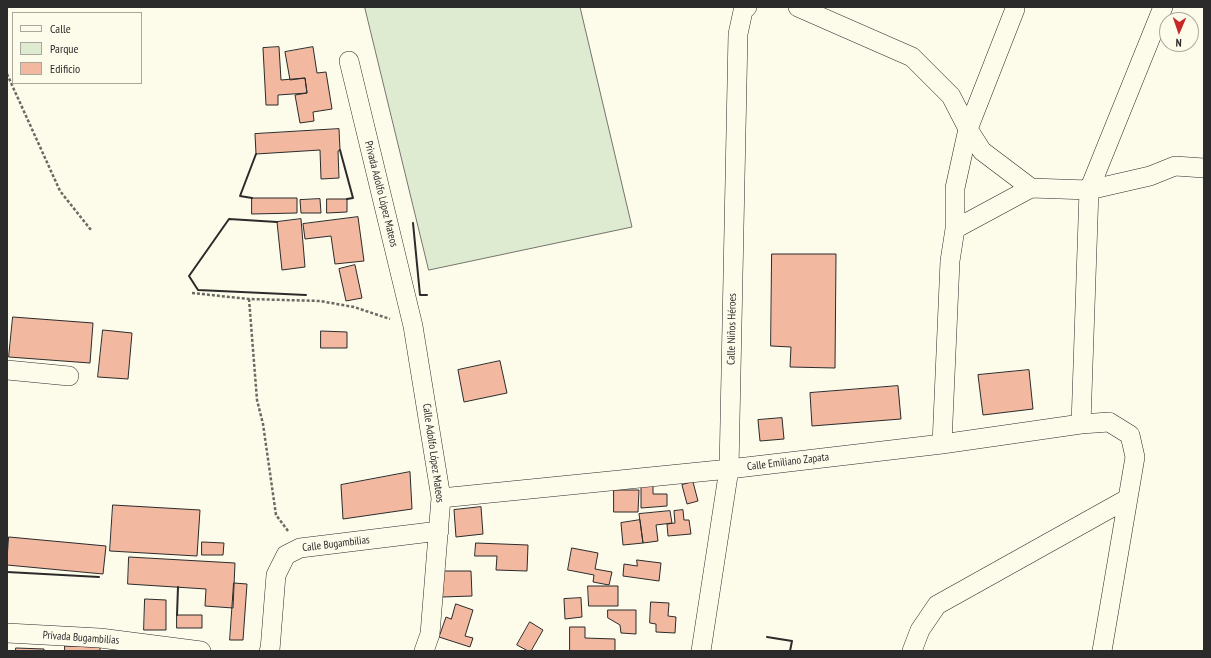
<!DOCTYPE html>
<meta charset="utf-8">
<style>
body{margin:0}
#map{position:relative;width:1211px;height:658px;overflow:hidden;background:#fdfbea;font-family:"PT Sans Narrow",sans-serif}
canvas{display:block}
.frame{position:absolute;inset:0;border:8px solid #2b2b2b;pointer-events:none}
.legend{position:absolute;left:12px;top:12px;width:130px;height:72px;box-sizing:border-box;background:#fdfbea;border:1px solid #a9a89e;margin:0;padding:5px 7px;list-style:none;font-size:12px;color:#2b2b2b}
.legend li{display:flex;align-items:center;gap:8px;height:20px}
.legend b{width:20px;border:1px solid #a9a89e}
.north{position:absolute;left:1159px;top:12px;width:40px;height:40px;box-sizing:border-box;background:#fdfbea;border:1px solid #a9a89e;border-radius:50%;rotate:182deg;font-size:11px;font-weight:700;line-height:16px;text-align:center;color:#2b2b2b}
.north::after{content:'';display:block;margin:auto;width:14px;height:18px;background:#c62828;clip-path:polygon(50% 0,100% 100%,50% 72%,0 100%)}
</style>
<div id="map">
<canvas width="1211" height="658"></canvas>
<div class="frame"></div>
<ul class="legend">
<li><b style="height:5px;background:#fdfbea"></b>Calle</li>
<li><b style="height:11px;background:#deebd1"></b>Parque</li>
<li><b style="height:11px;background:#f2b8a0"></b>Edificio</li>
</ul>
<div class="north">N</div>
</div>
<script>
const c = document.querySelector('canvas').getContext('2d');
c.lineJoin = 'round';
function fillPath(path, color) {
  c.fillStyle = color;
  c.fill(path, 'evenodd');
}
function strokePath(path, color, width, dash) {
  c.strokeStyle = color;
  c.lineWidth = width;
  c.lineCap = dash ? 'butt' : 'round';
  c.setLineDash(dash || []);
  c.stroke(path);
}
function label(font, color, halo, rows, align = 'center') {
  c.font = font + ' "PT Sans Narrow",sans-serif';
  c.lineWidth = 3;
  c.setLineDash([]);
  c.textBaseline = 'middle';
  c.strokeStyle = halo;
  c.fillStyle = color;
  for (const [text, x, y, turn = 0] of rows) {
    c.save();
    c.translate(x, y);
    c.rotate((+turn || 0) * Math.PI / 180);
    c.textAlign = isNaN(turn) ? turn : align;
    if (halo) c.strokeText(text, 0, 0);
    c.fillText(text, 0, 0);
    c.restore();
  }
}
const green = new Path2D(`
 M 365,7 L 580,7 L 632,227 L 429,270 Z`);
const building = new Path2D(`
 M 279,47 L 281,80 L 305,78 L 307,93 L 278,95 L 278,105 L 266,105 L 263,48 Z
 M 313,47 L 317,73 L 326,72 L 332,109 L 313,112 L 314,121 L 300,123 L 295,95 L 307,93 L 305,78 L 290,80 L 285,52 Z
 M 339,129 L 340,150 L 338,151 L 339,178 L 321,179 L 320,150 L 256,154 L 255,134 Z
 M 252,198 L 297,198 L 297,213 L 252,214 Z
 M 320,199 L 321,213 L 301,213 L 300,200 Z
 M 327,199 L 347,199 L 347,212 L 327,213 Z
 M 358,217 L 364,261 L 335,264 L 331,236 L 305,239 L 303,224 Z
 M 301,219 L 305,267 L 282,270 L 277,222 Z
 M 772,254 L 836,254 L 835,368 L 790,367 L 791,347 L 771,346 Z
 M 355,265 L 362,298 L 346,301 L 339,269 Z
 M 13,317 L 93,323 L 90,363 L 9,357 Z
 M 103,330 L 132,333 L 128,379 L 98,377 Z
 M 321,331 L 347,332 L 347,348 L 321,348 Z
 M 500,361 L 507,393 L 464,402 L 458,370 Z
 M 1029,370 L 1033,409 L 983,415 L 978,375 Z
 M 898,386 L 901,419 L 812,426 L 810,393 Z
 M 782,418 L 784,439 L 760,441 L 758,420 Z
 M 410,472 L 412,509 L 343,519 L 341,485 Z
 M 693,482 L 698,501 L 687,504 L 682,485 Z
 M 653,485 L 653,494 L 667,494 L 667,506 L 641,508 L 641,487 Z
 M 614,490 L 639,490 L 638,512 L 614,512 Z
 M 113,505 L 200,510 L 197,556 L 110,551 Z
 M 481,507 L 483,534 L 456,537 L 454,510 Z
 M 683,510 L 684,520 L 689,520 L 691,534 L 668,536 L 667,524 L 675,523 L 674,511 Z
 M 670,511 L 672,523 L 656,525 L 658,541 L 643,543 L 639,514 Z
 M 640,520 L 643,543 L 623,545 L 621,523 Z
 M 9,537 L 106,546 L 103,574 L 7,565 Z
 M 202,542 L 224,543 L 223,555 L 202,555 Z
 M 476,543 L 528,545 L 527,571 L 496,570 L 497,556 L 475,556 Z
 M 572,548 L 598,553 L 595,569 L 612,572 L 609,585 L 593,582 L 594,575 L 568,570 Z
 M 129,557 L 235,563 L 233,608 L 205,606 L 206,589 L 128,584 Z
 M 637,560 L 661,563 L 659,581 L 623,576 L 624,564 L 637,566 Z
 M 442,571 L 471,571 L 472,596 L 443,597 Z
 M 234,583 L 247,584 L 243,640 L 230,640 Z
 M 588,586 L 618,586 L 618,606 L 589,606 Z
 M 581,598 L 582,617 L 565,619 L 564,599 Z
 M 145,599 L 166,600 L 166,630 L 144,630 Z
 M 651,602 L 669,603 L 668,616 L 676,617 L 675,633 L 656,632 L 656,624 L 650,623 Z
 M 456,604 L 473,610 L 465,636 L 473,638 L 470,647 L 439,637 L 446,617 L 451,619 Z
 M 608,610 L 636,610 L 636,634 L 621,633 L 620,625 L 608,618 Z
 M 177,615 L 202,615 L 202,628 L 177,628 Z
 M 530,622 L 543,630 L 531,651 L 528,651 L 517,645 Z
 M 570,627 L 585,627 L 585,638 L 615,639 L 615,651 L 570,651 Z
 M 65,646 L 100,647 L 100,651 L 65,651 Z
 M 16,648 L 44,649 L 44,651 L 16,651 Z`);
const path = new Path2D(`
 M 7,74 L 60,191 L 91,230
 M 192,293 L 249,299 L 320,301 L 354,307 L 390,319
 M 249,299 L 257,400 L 263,424 L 276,515 L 288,531`);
const minor = new Path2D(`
 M 798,7 L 912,57 L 951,96 L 968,129 L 982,151 L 1031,188
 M 349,61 L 413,326 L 441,498 L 430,634 L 424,651
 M 955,229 L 1031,188 L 1089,190 L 1150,176 L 1175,166 L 1204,168
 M 7,370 L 69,376
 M 1081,424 L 1089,190 L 1163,7
 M 942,444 L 950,261 L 955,229 L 955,188 L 968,129 L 1015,9
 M 441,498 L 729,469 L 942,444 L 1081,424 L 1109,422 L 1130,435 L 1135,457 L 1102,651
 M 7,633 L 100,638 L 201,651
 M 269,651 L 270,650 L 276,575 L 286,555 L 300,548 L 439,531
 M 701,651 L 729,469 L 738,34 L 743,11 L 747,7
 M 912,651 L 920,630 L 937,605 L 1127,499`);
const wall = new Path2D(`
 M 340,150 L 353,198 L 347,199
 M 252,198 L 240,196 L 256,154
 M 277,222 L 229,219 L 189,276 L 198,290 L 306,295
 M 413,223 L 420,295 L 427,295
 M 7,572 L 99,577
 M 177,615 L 178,587
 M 767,637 L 792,641 L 790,651`);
const streetNames = [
 ["Privada Adolfo López Mateos",381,194,76],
 ["Calle Niños Héroes",732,329,-89],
 ["Calle Adolfo López Mateos",433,453,82],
 ["Calle Emiliano Zapata",788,462,-7],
 ["Calle Bugambilias",336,544,-7],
 ["Privada Bugambilias",81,638,4]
];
fillPath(green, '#deebd1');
strokePath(green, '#74746e', 1);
fillPath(building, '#f2b8a0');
strokePath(building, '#2b2b2b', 1);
strokePath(minor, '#2b2b2b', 20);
strokePath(path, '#6a6964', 2.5, [3, 2]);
strokePath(minor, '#fdfbea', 19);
strokePath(wall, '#2b2b2b', 2);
label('11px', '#2b2b2b', '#fdfbea', streetNames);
</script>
